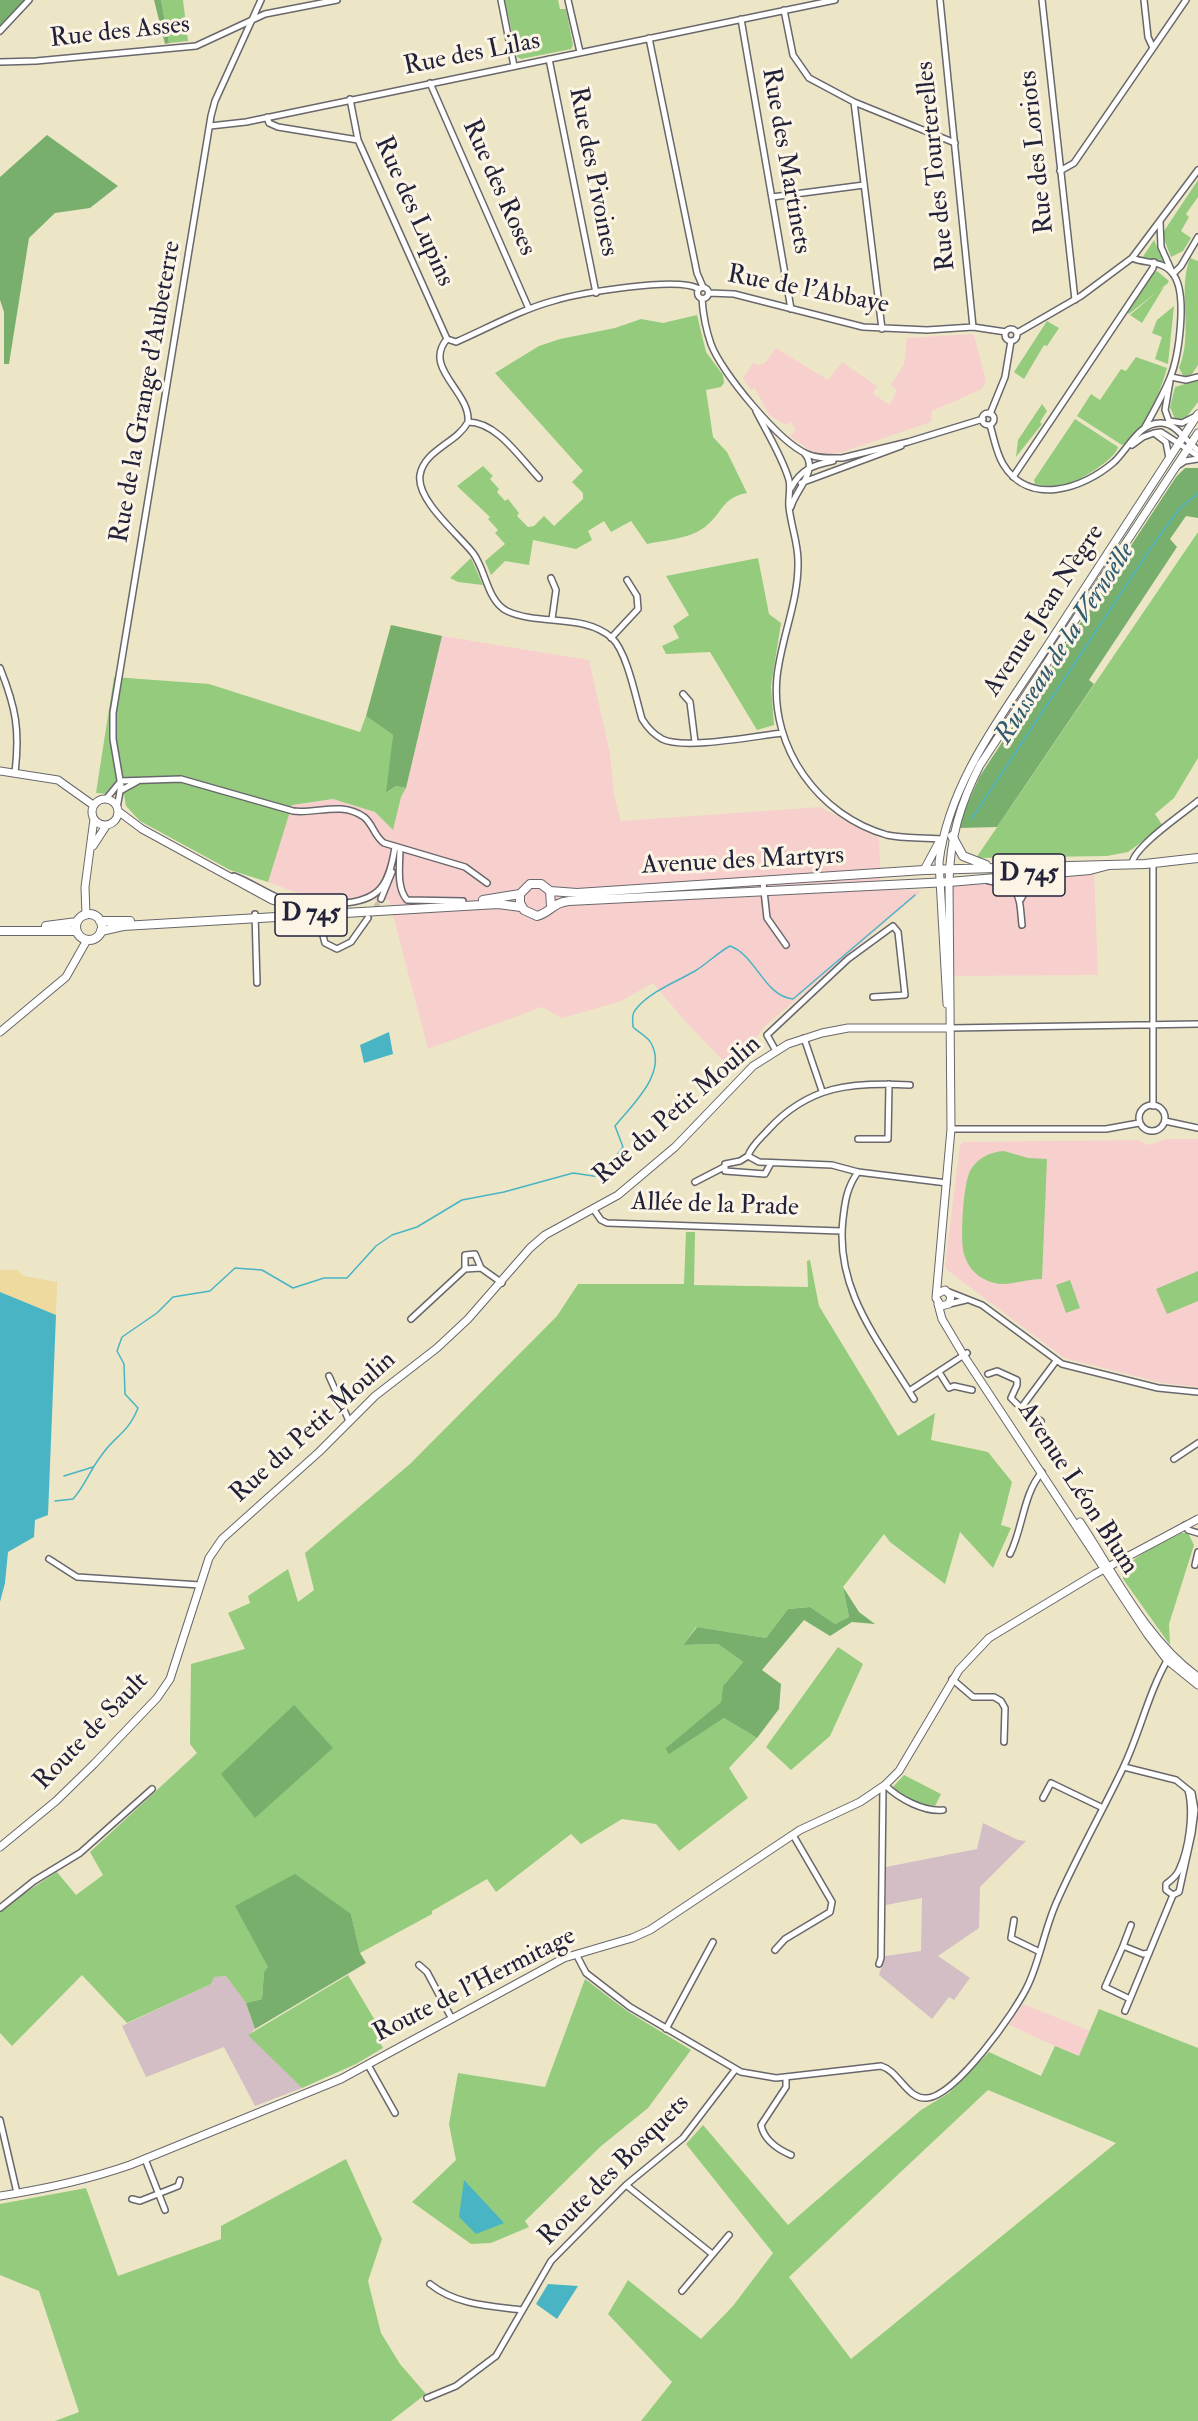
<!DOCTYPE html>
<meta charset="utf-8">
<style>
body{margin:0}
canvas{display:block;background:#ece6c7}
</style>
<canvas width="1198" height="2421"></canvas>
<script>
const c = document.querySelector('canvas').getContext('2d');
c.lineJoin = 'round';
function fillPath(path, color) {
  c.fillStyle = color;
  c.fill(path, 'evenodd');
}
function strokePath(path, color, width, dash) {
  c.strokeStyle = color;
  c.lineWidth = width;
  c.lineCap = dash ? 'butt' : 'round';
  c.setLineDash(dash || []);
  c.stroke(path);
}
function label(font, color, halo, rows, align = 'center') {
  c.font = font + ' "IM FELL Double Pica",serif';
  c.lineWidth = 6;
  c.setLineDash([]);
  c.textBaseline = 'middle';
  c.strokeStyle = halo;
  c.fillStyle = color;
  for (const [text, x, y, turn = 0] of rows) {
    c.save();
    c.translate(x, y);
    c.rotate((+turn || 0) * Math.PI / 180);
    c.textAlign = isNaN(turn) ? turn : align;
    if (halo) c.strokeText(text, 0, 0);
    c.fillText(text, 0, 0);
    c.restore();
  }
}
const built = new Path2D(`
 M 971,334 L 974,335 L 986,381 L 982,389 L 932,411 L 931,422 L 840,453 L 826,454 L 811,451 L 790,436 L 796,430 L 790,421 L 786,425 L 769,415 L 755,388 L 751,390 L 743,378 L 753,363 L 759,365 L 765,363 L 776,348 L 828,380 L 842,362 L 877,386 L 873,394 L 890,405 L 897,390 L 891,385 L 904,364 L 907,338 Z
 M 442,636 L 589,660 L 610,753 L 614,795 L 621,821 L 820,807 L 879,838 L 881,889 L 922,891 L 764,1027 L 733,1071 L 684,1020 L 653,983 L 621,1001 L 591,1010 L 562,1018 L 542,1007 L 428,1049 L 389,900 L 319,901 L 268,882 L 291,805 L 333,799 L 375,812 L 393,830 L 401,797 L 406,788 Z
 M 1094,869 L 1098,975 L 951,976 L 949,882 Z
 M 1166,1139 L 1198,1139 L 1198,1387 L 1162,1383 L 1064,1358 L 947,1270 L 945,1265 L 960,1145 L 963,1142 L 1138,1140 L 1149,1145 Z
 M 1023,2004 L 1090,2031 L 1079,2057 L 1009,2025 Z`);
const industrial = new Path2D(`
 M 983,1823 L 1018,1840 L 1026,1841 L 980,1887 L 979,1928 L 938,1956 L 970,1978 L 954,2000 L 949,1997 L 932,2019 L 879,1975 L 885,1956 L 921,1951 L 922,1898 L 886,1905 L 886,1867 L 977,1849 Z
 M 226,1976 L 246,2003 L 255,2029 L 249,2035 L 302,2088 L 255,2106 L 224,2047 L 146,2077 L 122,2026 L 211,1984 L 213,1977 Z`);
const green = new Path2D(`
 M 161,0 L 183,0 L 188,41 L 169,43 Z
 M 505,0 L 558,0 L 560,9 L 566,9 L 573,45 L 571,49 L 521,59 L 517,57 Z
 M 1198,180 L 1198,197 L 1186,214 L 1189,217 L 1181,231 L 1191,238 L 1183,251 L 1171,257 L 1162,234 Z
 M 1154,240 L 1163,261 L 1162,262 L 1142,258 Z
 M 1190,258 L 1198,261 L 1198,365 L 1192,374 L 1184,377 L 1179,368 C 1194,333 1177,292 1190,258 Z
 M 1157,271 L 1169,281 L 1167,284 L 1129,314 L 1127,312 L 1153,273 Z
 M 1165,285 L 1142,323 L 1130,315 Z
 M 1174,306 L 1168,364 L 1155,359 L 1162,337 L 1152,333 L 1157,320 Z
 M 697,315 L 706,352 L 723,375 L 724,383 L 721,387 L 706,390 L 713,437 L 727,452 L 747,493 C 721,498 723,513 705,527 C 689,539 666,540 647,544 L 631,521 L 611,532 L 604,521 L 588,531 L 592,540 L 576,549 L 533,540 L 529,565 L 505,561 L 491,575 L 485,561 L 505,544 L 495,533 L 498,530 L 488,519 L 490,517 L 457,486 L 483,466 L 493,476 L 490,479 L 499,489 L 497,492 L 505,501 L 508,499 L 519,513 L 517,516 L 528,527 L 534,526 L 544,516 L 554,526 L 583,499 L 583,493 L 572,482 L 583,471 L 495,373 L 539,346 L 560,339 L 615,328 L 641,319 L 663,323 Z
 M 1047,321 L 1059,328 L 1047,346 L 1044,345 L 1024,379 L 1014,372 Z
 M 1136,357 L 1167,368 C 1161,390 1144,436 1122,445 L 1077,416 L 1091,394 L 1100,400 L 1121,369 L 1126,371 Z
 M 1198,380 L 1198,402 L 1185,419 L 1175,419 L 1170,407 L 1175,387 Z
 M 1042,404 L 1047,411 L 1040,422 L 1042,424 L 1016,457 L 1018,440 Z
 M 1075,419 L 1118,447 C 1116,459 1077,483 1064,485 C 1054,487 1044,486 1035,484 L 1034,480 Z
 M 1198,532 L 1198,758 L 1174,798 L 1155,814 L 1163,826 L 1128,852 L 1107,856 L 976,858 Z
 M 471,558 L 483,585 L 458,582 L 450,578 Z
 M 758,558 L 769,614 L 781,623 L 771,686 L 774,725 L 757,730 L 710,652 L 666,654 L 662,646 L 679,638 L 673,626 L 689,615 L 666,576 Z
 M 114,677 L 209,684 L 360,732 L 366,716 L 393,735 L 388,792 L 396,786 L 406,788 L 401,797 L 393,830 L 375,812 L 333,799 L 292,805 L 268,882 L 230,870 L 140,821 L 126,806 L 124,795 L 96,793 Z
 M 1004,1151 L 1028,1158 L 1047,1159 L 1042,1279 C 1021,1279 1003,1290 984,1279 C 974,1274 967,1265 964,1254 C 960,1239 963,1185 970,1171 C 977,1158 990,1152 1004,1151 Z
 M 686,1232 L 695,1232 L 694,1285 L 808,1287 L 807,1261 L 810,1260 L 819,1306 L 898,1436 L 935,1413 L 931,1440 L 988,1452 L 1012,1482 L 1001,1525 L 1011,1528 L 993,1568 L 960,1532 L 945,1584 L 890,1542 L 884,1534 L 843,1587 L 849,1617 L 835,1624 L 810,1607 L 788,1609 L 766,1638 L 696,1627 L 683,1645 L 718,1644 L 743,1662 L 723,1686 L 721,1702 L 665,1750 L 669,1753 L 724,1718 L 757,1738 L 729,1768 L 748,1798 L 679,1851 L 656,1824 L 622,1819 L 581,1844 L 571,1834 L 496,1892 L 487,1879 L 432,1911 L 432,1914 L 360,1953 L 351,1914 L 268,1968 L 264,1972 L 262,1999 L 246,2003 L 226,1976 L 214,1977 L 211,1984 L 127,2023 L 82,1975 L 12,2046 L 0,2033 L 0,1909 L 57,1872 L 76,1895 L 103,1875 L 90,1852 L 197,1753 L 190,1744 L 191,1664 L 245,1649 L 228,1613 L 250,1603 L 248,1596 L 288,1569 L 298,1602 L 314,1590 L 305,1553 L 410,1464 L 557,1316 L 578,1284 L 684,1284 Z
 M 1198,1271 L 1198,1301 L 1167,1314 L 1156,1289 Z
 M 1070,1280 L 1080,1308 L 1066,1313 L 1056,1285 Z
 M 1181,1533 L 1188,1533 L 1194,1545 L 1169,1624 L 1170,1645 L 1123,1579 C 1121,1559 1165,1542 1181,1533 Z
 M 838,1647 L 863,1664 L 830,1736 L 791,1770 L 766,1747 Z
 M 904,1775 L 941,1794 L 933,1810 L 893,1790 L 892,1788 Z
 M 348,1975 L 376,2022 L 371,2025 L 383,2048 L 356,2064 L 302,2088 L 248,2035 Z
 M 585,1979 L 627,2011 L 691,2050 L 648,2108 L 600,2147 L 525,2221 L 529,2227 L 491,2243 L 471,2244 L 412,2202 L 456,2160 L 449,2124 L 458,2073 L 545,2087 Z
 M 1099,2009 L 1198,2048 L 1198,2421 L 641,2421 L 672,2382 L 608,2314 L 628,2280 L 701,2339 L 733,2306 L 773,2253 L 686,2144 L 703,2125 L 788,2225 L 921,2110 L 949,2093 L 989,2052 L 1041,2076 L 1055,2046 L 1079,2056 ZM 988,2090 L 1116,2143 L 851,2359 L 789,2277 Z
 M 346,2159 L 382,2239 L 368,2281 L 381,2333 L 400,2364 L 426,2394 L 391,2421 L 55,2421 L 79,2412 L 39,2291 L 0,2275 L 0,2204 L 86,2188 L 118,2276 L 221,2239 L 221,2226 Z`);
const forest = new Path2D(`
 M 0,0 L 25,0 L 0,28 Z
 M 154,0 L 161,0 L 169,43 L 165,44 Z
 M 47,135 L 118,186 L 90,208 L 55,213 L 29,238 L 9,364 L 4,364 L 4,312 L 0,300 L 0,177 Z
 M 1185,468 L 1198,468 L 1198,518 L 1186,516 L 1170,539 L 1177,547 L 1089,680 L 1094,684 L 997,827 L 960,828 L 964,811 L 980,776 L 1176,477 Z
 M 391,625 L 442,636 L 406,788 L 396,786 L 386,793 L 393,735 L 366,716 Z
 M 843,1587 L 859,1612 L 875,1624 L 852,1622 L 830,1636 L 804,1620 L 762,1670 L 781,1684 L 779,1709 L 757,1738 L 724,1718 L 669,1754 L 665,1749 L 721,1702 L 723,1686 L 743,1662 L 718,1644 L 683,1645 L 697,1627 L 766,1638 L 788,1609 L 810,1607 L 835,1624 L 849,1617 Z
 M 294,1705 L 333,1748 L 255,1818 L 221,1774 Z
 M 295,1874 L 351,1914 L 360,1953 L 366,1963 L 255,2029 L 246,2003 L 262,1999 L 264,1972 L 268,1967 L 235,1906 Z`);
const sand = new Path2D(`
 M 0,1270 L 18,1270 L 23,1276 L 57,1282 L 56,1315 L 0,1292 Z`);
const water = new Path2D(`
 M 389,1032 L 393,1054 L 364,1063 L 360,1045 Z
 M 0,1292 L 56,1315 L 48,1515 L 35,1520 L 34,1537 L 8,1552 L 5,1583 L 0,1602 Z
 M 464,2180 L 504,2223 L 476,2234 L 459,2217 Z
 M 548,2284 L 578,2286 L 557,2319 L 536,2304 Z`);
const stream = new Path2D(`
 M 971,820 L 1152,546 L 1180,508 L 1198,493
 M 64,1476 L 93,1467
 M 55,1501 L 73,1499 C 85,1486 90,1470 101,1456 C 115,1435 127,1435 138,1408 L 125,1394 L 124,1364 L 117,1351 L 122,1337 L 157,1313 L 173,1297 L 210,1291 L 235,1268 L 262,1270 L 293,1288 L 324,1278 L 347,1278 L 376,1246 L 392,1235 L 417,1227 L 462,1200 L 504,1192 L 573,1173 L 600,1177 L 623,1147 L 615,1126 C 632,1105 668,1073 651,1043 C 648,1037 638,1032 633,1027 C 633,1020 631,1015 636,1009 C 651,991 676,982 695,971 C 708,963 717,953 730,946 C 756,955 764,996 793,999 L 915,895`);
const streetTunnel = new Path2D(`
 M 371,913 L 381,899`);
const street = new Path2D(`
 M 501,0 L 514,66
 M 568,0 L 580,52
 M 940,0 L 973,327
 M 1042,0 L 1075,300
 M 1144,0 L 1148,37 L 1153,48
 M 784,10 L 793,55 L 809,78 L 854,102 L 955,143
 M 741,19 L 791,309
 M 0,31 L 29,0
 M 649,38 L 697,273 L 703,287
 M 549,59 L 596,293
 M 0,62 L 36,61 L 196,46 L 265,14 L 337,0
 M 430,83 L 529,309
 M 350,99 L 358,140 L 447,339
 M 854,102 L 882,329
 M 267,117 L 269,123 L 278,127 L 358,140
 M 210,126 L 246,122 L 835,0
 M 1060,171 L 1074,163 L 1186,0
 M 772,197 L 864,185
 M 1160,222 L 1161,247 L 1173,274 L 1181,266 L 1198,237
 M 1132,258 C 1146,264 1163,260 1173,274 C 1188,293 1179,356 1170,378 C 1163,395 1154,411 1145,427
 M697.5 293a5.5 5.5 0 1 1 11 0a5.5 5.5 0 1 1-11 0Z
 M 709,293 L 734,294 L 863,327 L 927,330 L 973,327 L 1006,332
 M 702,299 C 703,313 706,330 711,344 C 721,372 779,442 807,454 C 818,459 831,458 843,458
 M1005 335a6 6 0 1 1 12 0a6 6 0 1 1-12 0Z
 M 1017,333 L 1081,296 L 1132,258 L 1198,170
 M 447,339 C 422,368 471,392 468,422 C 457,443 424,450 420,475 C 416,500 458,534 473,553 C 486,570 487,601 507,611 C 539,626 584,613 612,638 C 627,652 636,699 642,719 C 647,727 653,734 662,739 C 684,750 755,736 782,733
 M 447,339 L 456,342 C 488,328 520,310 553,301 C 580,293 678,276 699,289
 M 1171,377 L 1186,380 L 1198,377
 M 1170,381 L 1165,410 L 1169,421 L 1182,423 L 1194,417
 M 756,411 C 767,433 782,456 789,480 C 791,489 788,498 789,507 C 791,526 798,543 798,561 C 799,601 781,638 777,677 C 770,748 819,816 887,835 C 904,839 923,837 941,839
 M982 419a6 6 0 1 1 12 0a6 6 0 1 1-12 0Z
 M 990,414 L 1005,377 L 1011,341
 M 468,422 C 497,422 520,458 539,478
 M 990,425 C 994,438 996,452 1003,464 C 1029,507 1083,489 1114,462 C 1128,449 1140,421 1162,423 C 1177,424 1186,442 1198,450
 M 1154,433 L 1161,432 L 1198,456
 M 1132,445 L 1143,437 L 1154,433 L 1166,442 L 1169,458
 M 842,458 L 908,442 L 983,419
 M 1179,465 L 1185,461 L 1198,459
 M 1013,477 L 1153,268 L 1154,262
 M 801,483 L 901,446
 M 791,488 C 801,469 813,465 833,461
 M 791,507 C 795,491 819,470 805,454
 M 551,578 L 556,590 L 552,619
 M 611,638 L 638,609 L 637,596 L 627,580
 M 0,668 C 16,708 20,730 15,773
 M 683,694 L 690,702 L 695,742
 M 120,781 L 181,779 L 293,811 C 317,814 341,801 364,817 C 373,824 374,836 384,843 L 465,867 L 487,883
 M 120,791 L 138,781
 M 106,799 L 120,782
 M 117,808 L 121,786 L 113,739 L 113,713 L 211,116 L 215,101 L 261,0
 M 400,848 C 400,865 396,887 407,900 L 463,901
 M 1153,863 L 1153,1106
 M 1132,864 C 1133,847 1184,813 1198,801
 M 234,876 C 253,883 269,896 289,902 C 303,906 317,905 331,904 C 376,902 388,892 395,847
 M 989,881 C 1022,886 1019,896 1022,925
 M 763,882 L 767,918 L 786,945
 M 381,899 L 392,872
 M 1021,899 L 1029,884 L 1055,876
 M 255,914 L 257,983
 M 340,916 L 327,921 L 322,932 L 325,943 L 337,949 L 351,942 L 368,918
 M 950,1028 L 1198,1024
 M 804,1038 L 822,1091
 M 776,1051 L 767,1035 L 848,959 L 893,926 L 898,932 L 905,995 L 873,997
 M 910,1085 C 852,1082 809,1085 768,1130 C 761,1138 751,1146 748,1156 L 759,1162 L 832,1165 L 858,1172 L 947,1183
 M1139 1118a13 13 0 1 1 26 0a13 13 0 1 1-26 0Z
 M 1165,1121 L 1198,1128
 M 951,1129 L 1106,1129 L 1139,1123
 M 858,1139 L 888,1139 L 889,1084
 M 748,1156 L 740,1161 L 725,1164 L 725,1171 L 765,1174 L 771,1163
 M 858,1172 C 847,1187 845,1201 843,1219 C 835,1287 875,1336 909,1391 L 967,1353
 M 695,1182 L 724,1167
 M 594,1210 L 601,1220 L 607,1223 L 841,1231
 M 465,1269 L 465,1255 L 475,1254 L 481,1268
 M 949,1292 L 982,1305 L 1062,1364 L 1158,1388 L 1198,1392
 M 949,1304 L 966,1300
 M 411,1319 L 465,1269 L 481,1268 L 502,1283
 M 939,1372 L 949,1388 L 954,1386 L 972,1390
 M 988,1374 L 997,1371 L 1017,1380 L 1017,1385 L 1011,1398 L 1021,1408 L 1056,1361
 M 329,1376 L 349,1421
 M 909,1391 L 914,1399
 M 1021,1408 L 1041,1421
 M 1174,1459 L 1198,1443
 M 1185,1525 L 1188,1530 L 1198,1533
 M 1010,1554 C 1023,1528 1023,1494 1042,1472
 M 49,1559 L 77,1577 L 200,1585
 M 1195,1565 L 1198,1552
 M 952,1679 L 973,1697 L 994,1697 L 1001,1701 L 1005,1708 L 1004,1742
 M 1124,1767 L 1176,1780 L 1192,1793 L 1195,1810 L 1192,1833 L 1179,1892 L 1173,1895 L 1130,1999 L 1105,1987 L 1123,1946 L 1143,1954 L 1149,1953
 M 885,1785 C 899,1799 924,1812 943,1810
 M 1043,1798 L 1051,1783 L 1103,1808
 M 1173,1895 L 1166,1890 L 1166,1884 C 1171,1880 1176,1877 1179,1870 C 1189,1849 1194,1812 1188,1790
 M 0,1908 L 34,1881 L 80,1853 L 152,1789
 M 1014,1920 L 1011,1938 L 1040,1952
 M 1123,1946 L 1131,1925
 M 775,1950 L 785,1939 L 830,1912 L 832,1902 L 793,1835
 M 576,1954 L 586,1973 L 630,2007 L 741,2072 L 776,2078 L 881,2066 C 899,2071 907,2100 927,2098 C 956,2096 1016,2011 1028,1985 C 1041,1957 1045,1926 1058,1899 C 1078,1854 1102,1812 1123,1768 C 1140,1733 1148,1693 1168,1659
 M 879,1964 L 881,1958 L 883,1787
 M 419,1965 L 427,1972 L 452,2019
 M 1125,2011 L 1130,1999
 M 666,2029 L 713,1942
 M 368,2065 L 395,2113
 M 786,2077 L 786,2087 L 761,2125 C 764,2140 777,2149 791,2155
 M 0,2120 L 17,2193
 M 145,2159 L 165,2210
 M 626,2185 L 711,2253
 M 132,2199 L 140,2201 L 178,2186 L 180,2180
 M 430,2284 C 456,2305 490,2306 522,2310
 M 682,2291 L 729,2235
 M 427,2398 L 456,2386 L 496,2356 L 551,2261 L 626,2185 L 683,2138 L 735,2070`);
const secondary = new Path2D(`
 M 0,771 L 58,780 L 93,805
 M92 812a13 13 0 1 1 26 0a13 13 0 1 1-26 0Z
 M 118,811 L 142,829 L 272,900 L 306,911
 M 93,846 L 106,826
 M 924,870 L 939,842
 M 86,915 L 85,887 L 94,819
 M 947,1004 L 939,862 C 949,782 1003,714 1046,648 C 1097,570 1148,492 1198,414
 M 0,1032 L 66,977 L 87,940
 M 937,1294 L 945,1290 L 951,1296 L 949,1304 L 941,1306 L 936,1298 L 951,1129 L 949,882 C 950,838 960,804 980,765 L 1198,433
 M 938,1304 L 942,1319 L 964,1356 L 1148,1635 L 1167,1660 L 1198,1685
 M 1080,1522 C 1115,1575 1146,1640 1198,1677
 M 0,1847 L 56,1801 L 94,1764 L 157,1698 L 170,1679 L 209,1558 L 222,1539 L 319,1452 L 375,1396 L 437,1348 L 468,1319 L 530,1248 L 545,1235 L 618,1195 L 675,1147 L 753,1066 L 788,1044 L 822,1033 L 848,1028 L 950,1028
 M 0,2196 C 45,2189 87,2180 130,2165 L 341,2079 L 564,1958 L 632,1938 L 650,1930 L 800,1830 L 860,1802 L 885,1785 L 899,1771 L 959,1670 L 989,1638 L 1095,1574 L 1198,1519`);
const primary = new Path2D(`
 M 952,836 L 963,856 L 986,865
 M 550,891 L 577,893 L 924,870 L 1145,864 L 1198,858
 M 483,900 L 520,894
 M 551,906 L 550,891 L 541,884 L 530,884 L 520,894 L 520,903 L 524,910 L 537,916 C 551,912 552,903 569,901 L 949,882 L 1090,870 L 1109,865
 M76 927a13 13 0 1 1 26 0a13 13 0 1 1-26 0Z
 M 100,921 L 130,921
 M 46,926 L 77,922
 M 0,931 L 76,931
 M 101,931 L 123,926 L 498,904 L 521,907`);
const shields = [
 [1029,875,72],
 [311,915,72]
];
const shieldNames = [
 ["D 745",1029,875],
 ["D 745",311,915]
];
const streetNames = [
 ["Rue des Asses",120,33,-6],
 ["Rue des Lilas",472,55,-11],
 ["Rue des Loriots",1038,152,-96],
 ["Rue des Martinets",785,161,80],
 ["Rue des Tourterelles",937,166,-96],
 ["Rue des Pivoines",592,172,79],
 ["Rue des Roses",498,188,66],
 ["Rue des Lupins",413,212,66],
 ["Rue de l'Abbaye",808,291,11],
 ["Rue de la Grange d'Aubeterre",147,392,-80],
 ["Avenue Jean Nègre",1045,611,-57],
 ["Avenue des Martyrs",743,862,-3],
 ["Rue du Petit Moulin",678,1111,-41],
 ["Allée de la Prade",715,1206,2],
 ["Rue du Petit Moulin",314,1428,-42],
 ["Avenue Léon Blum",1077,1489,57],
 ["Route de Sault",92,1732,-46],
 ["Route de l'Hermitage",475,1986,-27],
 ["Route des Bosquets",615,2171,-45]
];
const waterNames = [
 ["Ruisseau de la Vernoëlle",1066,644,-57]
];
fillPath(built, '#f7d0ce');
fillPath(industrial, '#d2bec4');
fillPath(green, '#95cb7d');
fillPath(forest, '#78af6c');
fillPath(sand, '#eeda9e');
fillPath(water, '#48b4c4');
strokePath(stream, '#48b4c4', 1.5);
strokePath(streetTunnel, '#c4bfab', 5, [5, 2.5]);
strokePath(street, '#69676c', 8);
strokePath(secondary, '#69676c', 9);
strokePath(primary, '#69676c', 10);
strokePath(street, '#fff', 5);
strokePath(secondary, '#fff', 7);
strokePath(primary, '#fff', 8);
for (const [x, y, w] of shields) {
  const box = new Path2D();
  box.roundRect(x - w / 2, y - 21, w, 42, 4.5);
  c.fillStyle = '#fcf5e5';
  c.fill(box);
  strokePath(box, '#22223b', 1.5);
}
label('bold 24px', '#22223b', null, shieldNames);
label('26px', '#22223b', '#fcf5e5', streetNames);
label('italic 27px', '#315c72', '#fcf5e5', waterNames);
</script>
